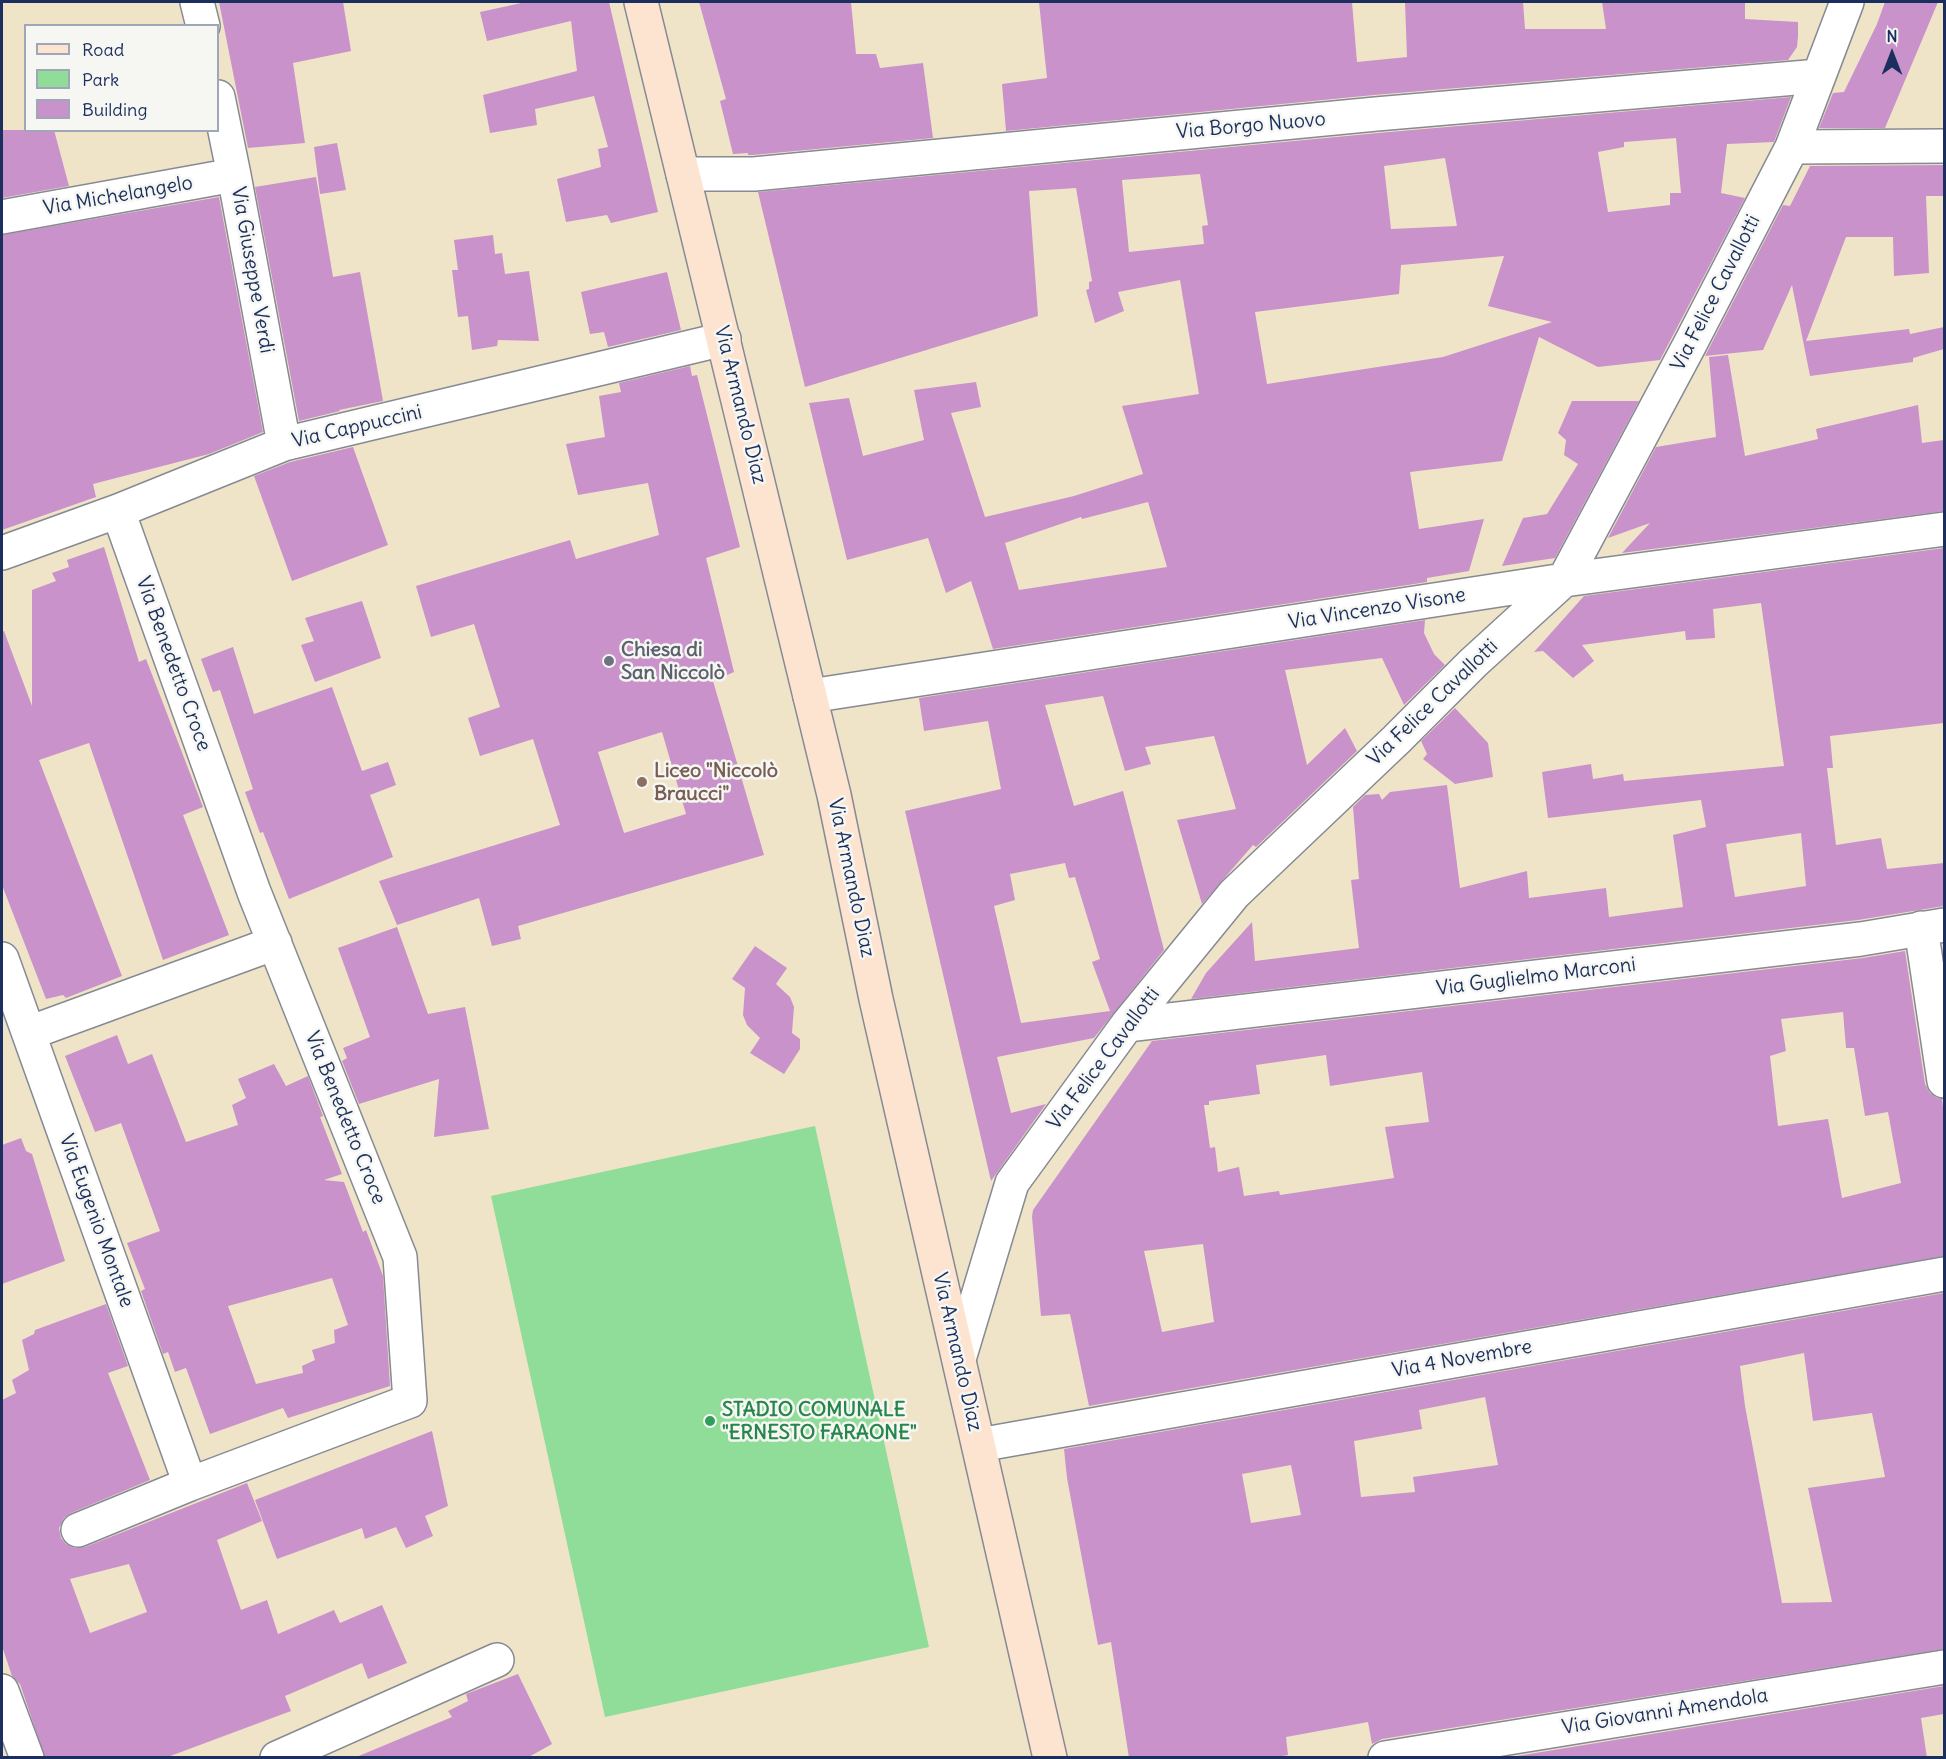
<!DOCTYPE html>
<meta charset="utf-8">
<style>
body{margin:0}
#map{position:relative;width:1946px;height:1759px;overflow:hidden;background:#efe4c8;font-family:Delius,sans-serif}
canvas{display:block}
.frame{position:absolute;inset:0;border:3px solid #1b2f5e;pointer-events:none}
.legend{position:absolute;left:24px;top:24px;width:195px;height:108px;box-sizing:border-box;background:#f6f6f2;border:2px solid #9ea6b7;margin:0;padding:8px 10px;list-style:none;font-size:18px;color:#1b2f5e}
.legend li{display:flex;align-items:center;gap:12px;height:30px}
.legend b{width:30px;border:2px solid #9ea6b7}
.north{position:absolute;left:1862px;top:24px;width:60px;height:60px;-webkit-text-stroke:4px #f6f6f2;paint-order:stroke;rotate:0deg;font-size:16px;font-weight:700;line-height:24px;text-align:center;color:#1b2f5e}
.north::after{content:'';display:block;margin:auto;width:21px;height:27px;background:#1b2f5e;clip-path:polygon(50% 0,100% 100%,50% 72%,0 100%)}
</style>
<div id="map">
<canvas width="1946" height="1759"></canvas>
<div class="frame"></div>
<ul class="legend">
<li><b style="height:8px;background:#fde4d1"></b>Road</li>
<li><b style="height:16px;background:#90dc99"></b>Park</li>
<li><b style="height:16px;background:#c992ca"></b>Building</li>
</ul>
<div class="north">N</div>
</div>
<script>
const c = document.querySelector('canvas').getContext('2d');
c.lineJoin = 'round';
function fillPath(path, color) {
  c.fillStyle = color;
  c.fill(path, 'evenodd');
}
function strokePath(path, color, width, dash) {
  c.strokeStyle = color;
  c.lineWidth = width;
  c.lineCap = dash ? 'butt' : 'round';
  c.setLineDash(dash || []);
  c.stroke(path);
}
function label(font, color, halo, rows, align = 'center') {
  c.font = font + ' Delius,sans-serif';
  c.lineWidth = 5;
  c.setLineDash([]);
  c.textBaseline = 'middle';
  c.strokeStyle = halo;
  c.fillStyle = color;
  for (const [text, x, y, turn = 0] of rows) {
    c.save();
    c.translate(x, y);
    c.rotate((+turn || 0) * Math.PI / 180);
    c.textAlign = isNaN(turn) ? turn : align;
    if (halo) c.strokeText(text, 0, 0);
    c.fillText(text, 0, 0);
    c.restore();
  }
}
const green = new Path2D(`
 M 815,1126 L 929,1647 L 605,1717 L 491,1196 Z`);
const building = new Path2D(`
 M 219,2 L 343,2 L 351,51 L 293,63 L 305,143 L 248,148 Z
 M 526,2 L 609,2 L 658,212 L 611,223 L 607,215 L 566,222 L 557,179 L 601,167 L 598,149 L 608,147 L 594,96 L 535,109 L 537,125 L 490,133 L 483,95 L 577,71 L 571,21 L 487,41 L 480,12 Z
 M 699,2 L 851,2 L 856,54 L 876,54 L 880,68 L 923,63 L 933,138 L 753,155 L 748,155 L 748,153 L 733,154 L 720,101 L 726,99 Z
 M 1039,2 L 1352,2 L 1357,62 L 1407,57 L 1405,2 L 1523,2 L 1525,29 L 1606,29 L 1602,2 L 1745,3 L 1745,19 L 1798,22 L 1798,36 L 1797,47 L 1788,60 L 1374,95 L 1006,131 L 1002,84 L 1047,78 Z
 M 1885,2 L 1938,2 L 1885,128 L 1819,128 L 1833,93 L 1844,92 L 1877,24 Z
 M 1791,97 L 1774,142 L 1727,144 L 1721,193 L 1745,198 L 1660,360 L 1598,367 L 1539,337 L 1502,461 L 1410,472 L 1419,529 L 1484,519 L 1469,571 L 1427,578 L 1427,582 L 993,649 L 971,581 L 946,593 L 928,538 L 847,560 L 809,403 L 849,398 L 863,456 L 924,440 L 914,390 L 976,382 L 981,407 L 951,413 L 985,517 L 1074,496 L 1143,474 L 1122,406 L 1199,394 L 1180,280 L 1118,292 L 1124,311 L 1095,323 L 1086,290 L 1089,289 L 1089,282 L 1092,281 L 1076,188 L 1029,191 L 1038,316 L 805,387 L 758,192 L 1378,133 ZM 1676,138 L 1681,193 L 1670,193 L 1670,205 L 1608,212 L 1598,152 L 1624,147 L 1624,142 ZM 1445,158 L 1457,226 L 1391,229 L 1384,166 ZM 1200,174 L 1208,225 L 1202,226 L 1204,244 L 1129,252 L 1122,180 ZM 1504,256 L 1488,306 L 1552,322 L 1443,357 L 1267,384 L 1255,312 L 1399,294 L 1401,265 ZM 1148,502 L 1167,567 L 1019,590 L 1005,543 L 1081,517 L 1082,519 Z
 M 2,130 L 54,130 L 69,186 L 2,198 Z
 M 337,143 L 346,190 L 320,194 L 314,147 Z
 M 1944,165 L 1944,196 L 1926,196 L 1929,273 L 1894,276 L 1893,237 L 1846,237 L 1806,341 L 1909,329 L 1910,334 L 1944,327 L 1944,349 L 1913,358 L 1913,362 L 1810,376 L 1792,285 L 1763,350 L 1705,356 L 1783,205 L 1790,206 L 1810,166 Z
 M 316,177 L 333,277 L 360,272 L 383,401 L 339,410 L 340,411 L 299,421 L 255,187 Z
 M 219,197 L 263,432 L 209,454 L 93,484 L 96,497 L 2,530 L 2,235 Z
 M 493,235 L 495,254 L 502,253 L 505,274 L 529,271 L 539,341 L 498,340 L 497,346 L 472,350 L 468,316 L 458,317 L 452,270 L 458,270 L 454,240 Z
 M 667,272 L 681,330 L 608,347 L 604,332 L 590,334 L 581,292 Z
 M 1728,355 L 1745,456 L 1818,439 L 1816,429 L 1918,405 L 1922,443 L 1944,440 L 1944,511 L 1622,553 L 1650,523 L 1608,538 L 1656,447 L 1716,437 L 1709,357 Z
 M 690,366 L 692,376 L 697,375 L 740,547 L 706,558 L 734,672 L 713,681 L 764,855 L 518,926 L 521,939 L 492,946 L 479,898 L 397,925 L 379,881 L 560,825 L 533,739 L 480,756 L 468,718 L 500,707 L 474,624 L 431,637 L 416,586 L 570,540 L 576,559 L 659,535 L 648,483 L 578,495 L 566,444 L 605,437 L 599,396 L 621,392 L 619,383 ZM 662,732 L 686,814 L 624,833 L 598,752 Z
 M 1572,401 L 1639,401 L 1555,558 L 1502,566 L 1523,518 L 1547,514 L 1578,464 L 1564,455 L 1566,440 L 1558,433 Z
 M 353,447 L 388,545 L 292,581 L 254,476 L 290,462 Z
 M 104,547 L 139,662 L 146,659 L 203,807 L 183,815 L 229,935 L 163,960 L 89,743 L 39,760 L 122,976 L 66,998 L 63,995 L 46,999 L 2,885 L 2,632 L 4,631 L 32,706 L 32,590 L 56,581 L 52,573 L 69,567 L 67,560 Z
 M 1944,548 L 1944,723 L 1830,736 L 1833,768 L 1827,768 L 1836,845 L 1881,838 L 1887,869 L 1944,863 L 1944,906 L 1858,920 L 1191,999 L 1206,973 L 1252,922 L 1255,961 L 1359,948 L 1351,880 L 1359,879 L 1353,807 L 1365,795 L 1379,794 L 1382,800 L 1390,792 L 1447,785 L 1460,888 L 1527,871 L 1529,898 L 1606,888 L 1609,917 L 1683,907 L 1673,835 L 1706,827 L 1701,800 L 1548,818 L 1542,772 L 1591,764 L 1593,779 L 1623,774 L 1624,781 L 1784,766 L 1761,603 L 1713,609 L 1715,638 L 1686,640 L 1685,631 L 1582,645 L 1594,661 L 1573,678 L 1543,651 L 1534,652 L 1584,596 ZM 1801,833 L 1806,886 L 1735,897 L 1726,844 Z
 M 362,601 L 381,658 L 315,682 L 301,645 L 314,641 L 305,618 Z
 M 1425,620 L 1424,633 L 1434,654 L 1445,665 L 1404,705 L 1382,658 L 1285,670 L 1307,765 L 1345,728 L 1357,751 L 1256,847 L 1253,845 L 1202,904 L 1177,820 L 1236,809 L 1214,736 L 1145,747 L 1151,764 L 1125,771 L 1103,696 L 1045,705 L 1074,806 L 1123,791 L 1164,950 L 1094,1038 L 997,1057 L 1011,1113 L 1046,1104 L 991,1181 L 905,811 L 1001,789 L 988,721 L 924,731 L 919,698 ZM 1065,863 L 1069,878 L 1075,877 L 1100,959 L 1092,962 L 1110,1011 L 1021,1023 L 994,906 L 1015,900 L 1010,874 Z
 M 233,647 L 254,714 L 332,687 L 362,771 L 388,762 L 396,785 L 370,795 L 393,857 L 289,899 L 263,832 L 260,833 L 245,792 L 253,789 L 220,690 L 213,692 L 201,659 Z
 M 1455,708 L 1488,743 L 1493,777 L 1455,784 L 1423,759 L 1427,754 L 1421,741 Z
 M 397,927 L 428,1014 L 465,1007 L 489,1129 L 434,1137 L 439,1079 L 359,1104 L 342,1061 L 347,1058 L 343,1048 L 370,1037 L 338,948 Z
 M 755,946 L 787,968 L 776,984 L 790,997 L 794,1007 L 792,1033 L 800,1039 L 800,1049 L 784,1074 L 750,1053 L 760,1038 L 747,1025 L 743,1015 L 745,988 L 732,979 Z
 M 1905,951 L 1925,1084 L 1930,1093 L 1937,1098 L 1942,1099 L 1944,1116 L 1944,1256 L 1089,1406 L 1070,1314 L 1041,1316 L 1032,1217 L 1033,1210 L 1152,1041 L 1863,958 ZM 1843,1012 L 1846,1048 L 1854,1048 L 1865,1116 L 1888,1112 L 1901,1183 L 1842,1198 L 1828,1119 L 1778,1126 L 1770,1056 L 1786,1051 L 1781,1019 ZM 1326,1055 L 1330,1086 L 1422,1072 L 1429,1122 L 1385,1127 L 1394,1178 L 1280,1195 L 1279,1191 L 1244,1196 L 1239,1167 L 1218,1172 L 1215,1147 L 1210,1148 L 1204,1105 L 1209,1105 L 1209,1101 L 1260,1094 L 1256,1065 ZM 1203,1244 L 1214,1322 L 1162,1332 L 1144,1251 Z
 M 117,1035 L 128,1064 L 152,1054 L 186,1142 L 238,1125 L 232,1105 L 246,1098 L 238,1079 L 274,1064 L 286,1086 L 308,1076 L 323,1116 L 320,1117 L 342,1174 L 324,1180 L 344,1182 L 363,1232 L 366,1230 L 383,1276 L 390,1386 L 288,1418 L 283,1408 L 210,1434 L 186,1368 L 175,1372 L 168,1352 L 163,1354 L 141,1291 L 145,1289 L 127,1243 L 160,1231 L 121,1123 L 95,1132 L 65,1056 ZM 332,1278 L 348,1325 L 334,1330 L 335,1343 L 312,1350 L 315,1360 L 302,1366 L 303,1373 L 256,1384 L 228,1306 Z
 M 21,1138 L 26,1151 L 32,1154 L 65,1261 L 2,1284 L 2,1145 Z
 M 1944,1293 L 1944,1649 L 1382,1739 L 1372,1744 L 1368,1722 L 1286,1737 L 1288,1755 L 1272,1758 L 1129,1758 L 1111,1642 L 1098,1645 L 1067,1478 L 1064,1449 ZM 1804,1353 L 1813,1421 L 1872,1413 L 1885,1477 L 1808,1488 L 1832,1602 L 1782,1603 L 1745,1406 L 1740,1366 ZM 1485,1397 L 1498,1465 L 1413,1477 L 1415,1492 L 1361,1497 L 1354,1441 L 1422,1429 L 1419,1410 ZM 1291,1465 L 1301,1515 L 1251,1523 L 1242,1474 Z
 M 106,1304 L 128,1366 L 108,1373 L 150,1480 L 71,1513 L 64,1518 L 59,1528 L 61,1538 L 66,1544 L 75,1548 L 85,1547 L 247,1483 L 262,1521 L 217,1540 L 241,1610 L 267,1600 L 278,1634 L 334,1610 L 340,1623 L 382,1605 L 407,1663 L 368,1679 L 362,1663 L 285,1696 L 291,1711 L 165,1758 L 45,1758 L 20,1684 L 12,1676 L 2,1646 L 2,1400 L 16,1393 L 12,1380 L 29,1370 L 22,1340 L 34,1334 L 35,1330 ZM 129,1564 L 147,1612 L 90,1633 L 70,1579 Z
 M 432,1431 L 448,1506 L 425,1516 L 433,1536 L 406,1548 L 396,1527 L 365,1539 L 362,1528 L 277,1559 L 255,1500 Z
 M 518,1674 L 552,1744 L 527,1758 L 354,1758 L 452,1717 L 448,1711 L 468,1701 L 466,1694 Z
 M 1944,1686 L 1944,1714 L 1921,1718 L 1927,1758 L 1505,1758 Z`);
const street = new Path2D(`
 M 197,2 L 203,26
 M 218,97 L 234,175 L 284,444
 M 1792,147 L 1944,146
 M 683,174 L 754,174 L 1376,114 L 1819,76
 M 2,217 L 234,175
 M 2,553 L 118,511 L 284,444 L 724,339
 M 810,696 L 1564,580 L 1944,529
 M 1921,928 L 1944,1081
 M 2,959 L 190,1484
 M 1127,1025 L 1861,939 L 1944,925
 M 29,1033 L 275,943
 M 959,1359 L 1012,1183 L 1127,1025 L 1234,894 L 1396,740 L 1473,663 L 1564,580 L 1689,346 L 1792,147 L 1847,2
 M 979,1445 L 1944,1274
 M 78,1530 L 190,1484 L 410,1401 L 400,1257 L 254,892 L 118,511
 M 2,1691 L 27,1758
 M 277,1758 L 497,1660
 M 1385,1758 L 1944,1667`);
const secondary = new Path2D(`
 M 641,2 L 834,795 L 876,999 L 1050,1758`);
const markers = [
 [609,661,6,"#6b7280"],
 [642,782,6,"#8d6e63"],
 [710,1421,6,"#2e9e5b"]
];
const streetNames = [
 ["Via Borgo Nuovo",1251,126,-5],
 ["Via Michelangelo",118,196,-10],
 ["Via Giuseppe Verdi",252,270,80],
 ["Via Felice Cavallotti",1716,293,-63],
 ["Via Armando Diaz",740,405,76],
 ["Via Cappuccini",357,427,-13],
 ["Via Vincenzo Visone",1377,609,-9],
 ["Via Benedetto Croce",173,664,70],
 ["Via Felice Cavallotti",1433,703,-44],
 ["Via Armando Diaz",851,878,78],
 ["Via Guglielmo Marconi",1536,977,-7],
 ["Via Felice Cavallotti",1104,1059,-53],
 ["Via Benedetto Croce",345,1118,68],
 ["Via Eugenio Montale",96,1221,70],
 ["Via Armando Diaz",957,1352,77],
 ["Via 4 Novembre",1462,1359,-10],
 ["Via Giovanni Amendola",1665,1712,-9]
];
const worshipNames = [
 ["Chiesa di",621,650],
 ["San Niccolò",621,673]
];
const educationNames = [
 ["Liceo \"Niccolò",654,771],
 ["Braucci\"",654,794]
];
const leisureNames = [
 ["STADIO COMUNALE",722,1410],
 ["\"ERNESTO FARAONE\"",722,1433]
];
fillPath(green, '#90dc99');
fillPath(building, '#c992ca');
strokePath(street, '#858a93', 36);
strokePath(secondary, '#858a93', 36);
strokePath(street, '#fff', 33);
strokePath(secondary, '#fde4d1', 33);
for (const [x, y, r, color] of markers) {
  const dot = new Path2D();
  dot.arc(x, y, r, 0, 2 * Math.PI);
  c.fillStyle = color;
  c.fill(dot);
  strokePath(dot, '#f6f6f2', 2);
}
label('20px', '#1b2f5e', '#f6f6f2', streetNames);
label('bold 20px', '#5b616d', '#f6f6f2', worshipNames, 'left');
label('bold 20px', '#785e54', '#f6f6f2', educationNames, 'left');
label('bold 20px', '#27864d', '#f6f6f2', leisureNames, 'left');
</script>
